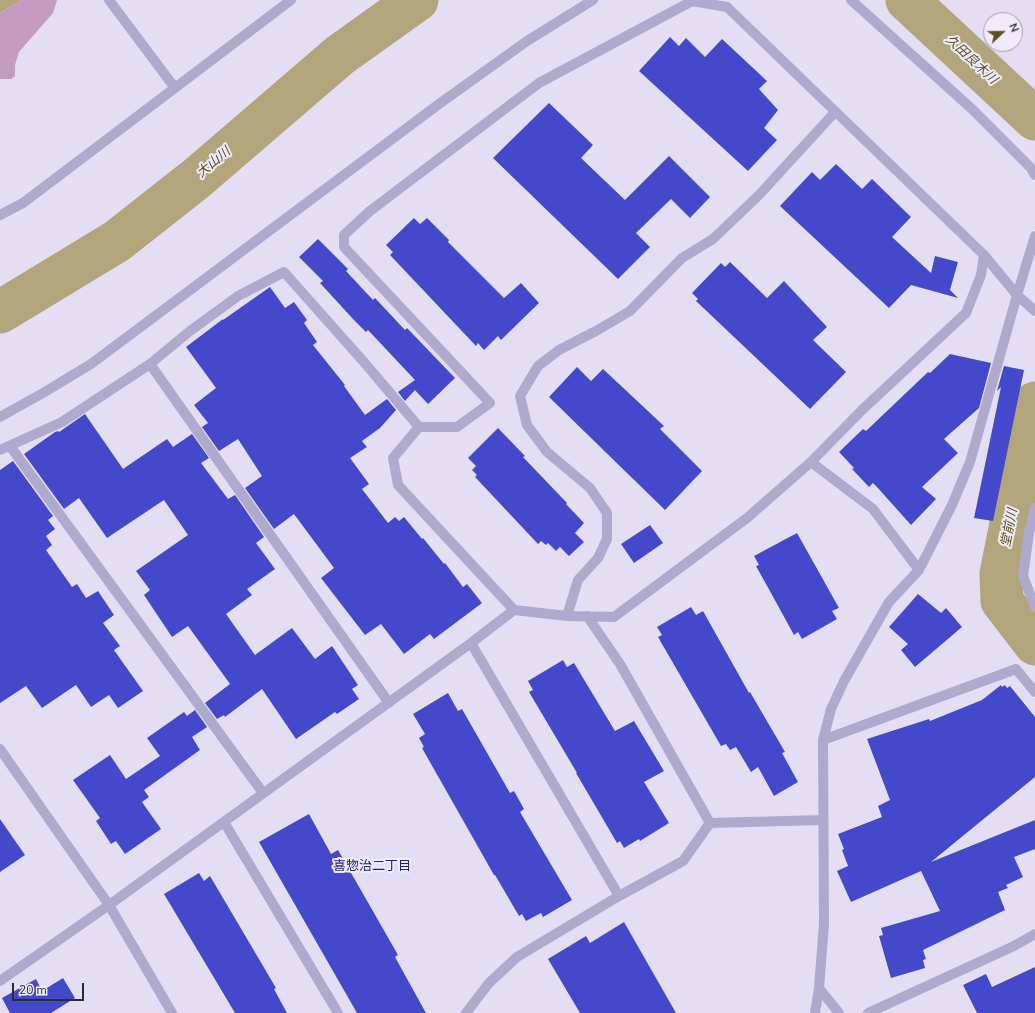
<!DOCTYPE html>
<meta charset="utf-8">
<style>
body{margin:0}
#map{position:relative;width:1035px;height:1013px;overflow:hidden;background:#e3def4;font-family:"Nunito Sans",sans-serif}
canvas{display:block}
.north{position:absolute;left:983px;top:12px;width:40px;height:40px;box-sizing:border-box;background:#efebfb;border:1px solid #a09dad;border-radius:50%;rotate:68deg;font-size:11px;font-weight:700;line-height:16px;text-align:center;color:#2a2939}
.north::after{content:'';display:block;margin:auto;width:14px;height:18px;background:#5d4f1c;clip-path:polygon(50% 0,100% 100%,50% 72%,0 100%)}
.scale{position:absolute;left:12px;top:983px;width:72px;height:18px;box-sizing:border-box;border:2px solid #2a2939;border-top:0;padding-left:5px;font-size:12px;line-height:14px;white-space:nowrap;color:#2a2939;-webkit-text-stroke:3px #efebfb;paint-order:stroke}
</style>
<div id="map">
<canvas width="1035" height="1013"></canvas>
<div class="north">N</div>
<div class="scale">20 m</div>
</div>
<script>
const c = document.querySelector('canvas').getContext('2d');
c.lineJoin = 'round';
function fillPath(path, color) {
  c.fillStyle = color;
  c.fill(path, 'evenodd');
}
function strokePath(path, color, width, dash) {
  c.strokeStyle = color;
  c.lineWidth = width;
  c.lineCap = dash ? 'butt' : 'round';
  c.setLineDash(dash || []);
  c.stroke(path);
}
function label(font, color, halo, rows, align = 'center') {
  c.font = font + ' "Nunito Sans","Noto Sans JP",sans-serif';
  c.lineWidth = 4;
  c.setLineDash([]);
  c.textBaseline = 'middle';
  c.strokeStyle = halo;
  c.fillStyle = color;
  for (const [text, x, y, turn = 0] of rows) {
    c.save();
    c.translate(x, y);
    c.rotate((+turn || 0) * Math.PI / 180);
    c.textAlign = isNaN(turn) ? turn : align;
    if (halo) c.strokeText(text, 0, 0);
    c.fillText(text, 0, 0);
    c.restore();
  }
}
const green = new Path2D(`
 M 21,0 L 57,0 L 53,13 L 19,52 L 15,65 L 15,76 L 11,79 L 0,79 L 0,13 Z`);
const water = new Path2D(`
 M 0,0 L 21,0 L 0,13 Z`);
const river = new Path2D(`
 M 907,0 L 1035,119
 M 0,312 L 117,241 L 197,178 L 340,55 L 417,0
 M 1035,403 L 1001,574 L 1002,601 L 1035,644`);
const building = new Path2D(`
 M 670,37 L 679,46 L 686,38 L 705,57 L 722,39 L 767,81 L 759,89 L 778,110 L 764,128 L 777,140 L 748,171 L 639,71 Z
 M 549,103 L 593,145 L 581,158 L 625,200 L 669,156 L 710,197 L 690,218 L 671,199 L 636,233 L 650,247 L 618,279 L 493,158 Z
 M 836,164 L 862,189 L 872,179 L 911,217 L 892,237 L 931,273 L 935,256 L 958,262 L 950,290 L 958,298 L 911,285 L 889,308 L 780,206 L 812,172 L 820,180 Z
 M 414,218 L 420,224 L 427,218 L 449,240 L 448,242 L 504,298 L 521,283 L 539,303 L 501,340 L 498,336 L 484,350 L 478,343 L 476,346 L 390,255 L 393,252 L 386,245 Z
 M 318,239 L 348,269 L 346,271 L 373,300 L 375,298 L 405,330 L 407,328 L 455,378 L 428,404 L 412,387 L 415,390 L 405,401 L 398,392 L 415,380 L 368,330 L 366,332 L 353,319 L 320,283 L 323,281 L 299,257 Z
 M 730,262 L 767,298 L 784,281 L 827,327 L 813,340 L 846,372 L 810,409 L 696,301 L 698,299 L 692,293 L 721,263 L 725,267 Z
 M 270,287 L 285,308 L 294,302 L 307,320 L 304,323 L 317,342 L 313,345 L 345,385 L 344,386 L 365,415 L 387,399 L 396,410 L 380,428 L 362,441 L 367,447 L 350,458 L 369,484 L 362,489 L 388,523 L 395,517 L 399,521 L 404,517 L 422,539 L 423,538 L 444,564 L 445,563 L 463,587 L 467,584 L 482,603 L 434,639 L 430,634 L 404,654 L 381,624 L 365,635 L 321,578 L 334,568 L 294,514 L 274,529 L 245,488 L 262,476 L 238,439 L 219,451 L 202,427 L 208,423 L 194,405 L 216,388 L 186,347 L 223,319 L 223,320 Z
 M 950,354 L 991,363 L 979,408 L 944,439 L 958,453 L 922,487 L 936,499 L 911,525 L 877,487 L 873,483 L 869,487 L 852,469 L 854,468 L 839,452 L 863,429 L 866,431 L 928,372 L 930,373 Z
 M 1004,366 L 1024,370 L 993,521 L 974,518 L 1001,387 L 997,391 Z
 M 577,367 L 591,381 L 603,369 L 664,426 L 660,429 L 702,471 L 665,510 L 549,397 Z
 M 85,414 L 123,469 L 167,439 L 173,447 L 192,434 L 209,458 L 201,463 L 228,499 L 235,495 L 264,537 L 256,543 L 275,569 L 247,589 L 252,595 L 226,614 L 255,655 L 292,628 L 315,659 L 332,646 L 358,685 L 352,689 L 359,699 L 337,714 L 335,712 L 296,739 L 262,689 L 225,717 L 224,715 L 217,719 L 205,703 L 230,684 L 188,626 L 172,637 L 144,595 L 150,590 L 136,571 L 188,535 L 164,500 L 107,538 L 79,498 L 64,509 L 24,454 L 55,432 L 58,431 L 59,432 Z
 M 498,428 L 525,456 L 523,457 L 567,503 L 566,504 L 584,523 L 575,533 L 584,542 L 569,556 L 560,547 L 556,551 L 548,543 L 546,545 L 541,541 L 538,544 L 475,477 L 477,475 L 472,470 L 476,466 L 468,458 Z
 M 13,461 L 53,516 L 48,520 L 55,529 L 46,536 L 52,545 L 46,550 L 72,587 L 77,584 L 86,598 L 98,591 L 114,615 L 103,623 L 120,646 L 114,650 L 143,691 L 118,708 L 109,695 L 91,707 L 76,685 L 42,708 L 26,686 L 0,703 L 0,470 Z
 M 650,525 L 663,543 L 634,563 L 621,544 Z
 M 797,533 L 839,608 L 832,611 L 837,619 L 802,639 L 798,632 L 794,635 L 771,593 L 756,566 L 759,565 L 754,556 Z
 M 918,594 L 941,613 L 946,608 L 962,627 L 915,667 L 901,650 L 908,644 L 889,627 Z
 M 691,607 L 696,615 L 703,611 L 749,693 L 750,692 L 785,752 L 782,753 L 798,782 L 774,796 L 758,767 L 751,772 L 736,747 L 730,750 L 726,744 L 721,746 L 658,637 L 662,635 L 657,627 Z
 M 563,660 L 567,667 L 574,663 L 615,731 L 634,721 L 664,771 L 644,782 L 669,823 L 640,841 L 639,839 L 624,848 L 620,841 L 617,843 L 576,773 L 577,773 L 529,692 L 533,690 L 528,681 Z
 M 1001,685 L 1002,687 L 1005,685 L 1007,688 L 1010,686 L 1035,717 L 1035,777 L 931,862 L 1035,820 L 1035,849 L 1014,857 L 1023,877 L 1006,885 L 1008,888 L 998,892 L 1005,910 L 923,950 L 926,959 L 923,960 L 925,968 L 891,978 L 879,936 L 883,935 L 881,928 L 940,911 L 921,871 L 851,902 L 837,871 L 848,866 L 842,850 L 844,849 L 838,834 L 882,817 L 878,806 L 890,800 L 867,739 L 929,719 L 930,721 L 982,700 Z
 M 448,693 L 458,711 L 462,709 L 510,793 L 514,791 L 524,809 L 520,812 L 572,900 L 543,917 L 541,913 L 526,921 L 522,914 L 519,916 L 495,875 L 494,875 L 422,748 L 424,747 L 419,738 L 425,734 L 413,714 Z
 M 195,710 L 207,727 L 192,737 L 200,750 L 144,790 L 149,797 L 142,802 L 161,829 L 125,854 L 116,841 L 111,844 L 96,821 L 100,818 L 73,780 L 110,755 L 126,779 L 160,756 L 147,738 L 184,712 L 187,716 Z
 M 309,814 L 331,854 L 338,850 L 398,955 L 395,957 L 426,1013 L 357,1013 L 259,842 Z
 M 0,819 L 25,855 L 0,872 Z
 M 199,873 L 204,881 L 210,876 L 276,988 L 274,989 L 287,1013 L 235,1013 L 164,894 Z
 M 624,922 L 676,1013 L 580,1013 L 548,959 L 586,936 L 590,943 Z
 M 1035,967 L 1035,1013 L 977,1013 L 963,985 L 986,974 L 992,987 Z
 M 63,978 L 75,998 L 51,1013 L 10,1013 L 2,998 L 36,979 L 42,991 Z`);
const minor = new Path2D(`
 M 109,0 L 175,88
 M 851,0 L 972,109 L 1031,168 L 1035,175
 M 0,215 L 23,203 L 291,0
 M 984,255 L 1017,295 L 1035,311
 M 150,364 L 389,703
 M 0,417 L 43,393 L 91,364 L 439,104 L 527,41 L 593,0
 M 419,427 L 393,458 L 398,485 L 514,610
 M 10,446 L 263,793
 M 0,450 L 62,422 L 150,364 L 190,331 L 238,296 L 284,272 L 363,361 L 419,427 L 457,427 L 490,403 L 344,247 L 344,235 L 370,211 L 539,83 L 692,1 L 727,7 L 984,255 L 981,275 L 966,313 L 862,410 L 811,462 L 747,518 L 614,617 L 567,616 L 514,610 L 471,643 L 109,905 L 0,981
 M 811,462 L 873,509 L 919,570
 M 1035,508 L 1029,533 L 1023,576 L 1035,607
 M 567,616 L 578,580 L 598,558 L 607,539 L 607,513 L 590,488 L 547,452 L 527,425 L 520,396 L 538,366 L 559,350 L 596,331 L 630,311 L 682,258 L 713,239 L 760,194 L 835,112
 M 587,616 L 620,664 L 710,823
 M 471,643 L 619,896
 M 823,740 L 1016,669 L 1035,692
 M 0,749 L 109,905 L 172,1013
 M 224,822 L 338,1013
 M 819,988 L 839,1013
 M 466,1013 L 489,983 L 517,957 L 619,896 L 683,861 L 710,823 L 823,820
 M 815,1013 L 819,988 L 824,924 L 823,740 L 831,709 L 844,681 L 889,602 L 919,570 L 952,505 L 970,462 L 1017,295 L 1035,236
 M 868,1013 L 1014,946 L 1035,934`);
const waterNames = [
 ["久田良木川",971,60,43],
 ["大山川",214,163,-40],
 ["堂前川",1010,528,-79]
];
const neighbourhoodNames = [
 ["喜惣治二丁目",372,867]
];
fillPath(green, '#c49cc2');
fillPath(water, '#b2a57b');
strokePath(river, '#b2a57b', 43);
fillPath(building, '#4449cc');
strokePath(minor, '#afa9cd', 10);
label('italic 13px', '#5d4f1c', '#efebfb', waterNames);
label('13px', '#1e228d', '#efebfb', neighbourhoodNames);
</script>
